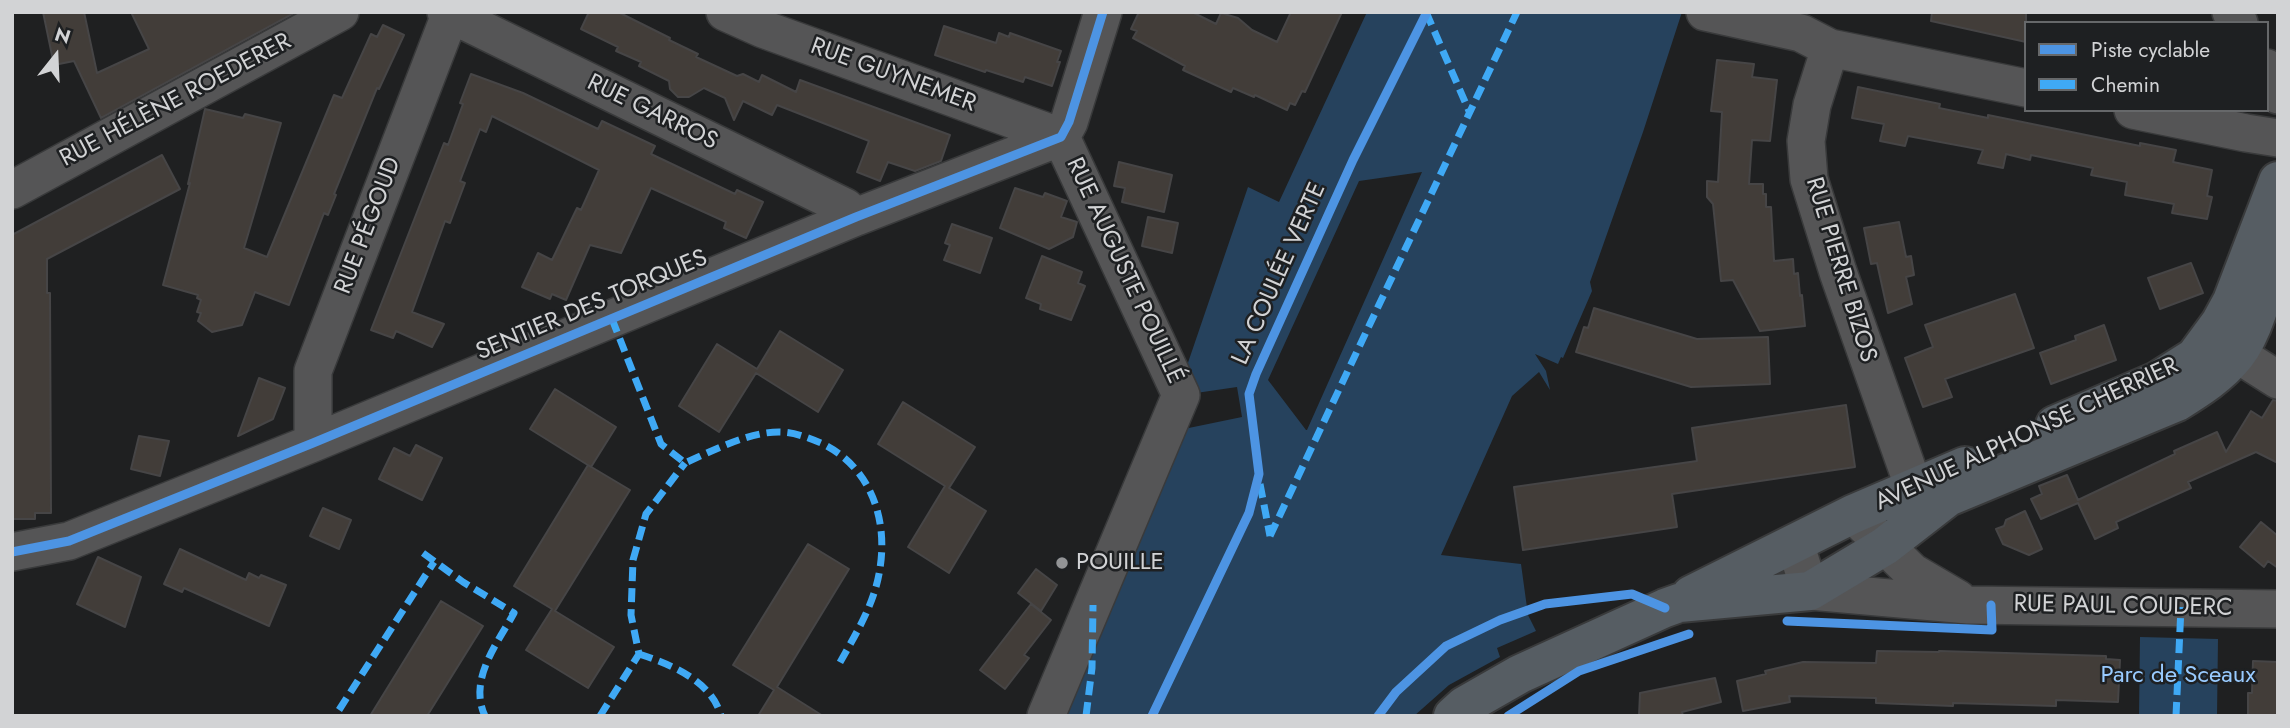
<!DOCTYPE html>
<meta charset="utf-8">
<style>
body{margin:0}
#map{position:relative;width:2290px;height:728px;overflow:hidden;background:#1f2021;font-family:Jost,sans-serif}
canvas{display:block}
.frame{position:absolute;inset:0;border:14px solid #d2d3d5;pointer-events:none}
.legend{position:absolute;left:2024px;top:21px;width:245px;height:91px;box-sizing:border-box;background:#1e2022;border:2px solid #66686a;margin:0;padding:9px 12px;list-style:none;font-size:21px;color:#d2d3d5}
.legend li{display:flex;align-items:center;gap:14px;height:35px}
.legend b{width:35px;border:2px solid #66686a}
.north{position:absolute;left:21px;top:21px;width:70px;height:70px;-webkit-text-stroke:5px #1e2022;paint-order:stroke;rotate:18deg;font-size:19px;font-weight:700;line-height:28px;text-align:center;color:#d2d3d5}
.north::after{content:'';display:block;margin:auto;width:24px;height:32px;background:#d2d3d5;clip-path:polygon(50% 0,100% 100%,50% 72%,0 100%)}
</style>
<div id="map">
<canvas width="2290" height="728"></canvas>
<div class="frame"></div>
<ul class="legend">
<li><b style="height:9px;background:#4d94e3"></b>Piste cyclable</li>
<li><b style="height:9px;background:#3fa9f5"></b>Chemin</li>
</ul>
<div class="north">N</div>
</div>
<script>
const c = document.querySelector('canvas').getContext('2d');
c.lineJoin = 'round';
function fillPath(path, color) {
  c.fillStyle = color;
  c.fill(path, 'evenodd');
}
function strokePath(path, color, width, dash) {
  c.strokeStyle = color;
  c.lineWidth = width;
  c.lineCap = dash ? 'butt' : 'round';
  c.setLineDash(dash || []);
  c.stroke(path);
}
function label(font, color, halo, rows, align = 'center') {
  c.font = font + ' Jost,sans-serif';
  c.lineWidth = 5;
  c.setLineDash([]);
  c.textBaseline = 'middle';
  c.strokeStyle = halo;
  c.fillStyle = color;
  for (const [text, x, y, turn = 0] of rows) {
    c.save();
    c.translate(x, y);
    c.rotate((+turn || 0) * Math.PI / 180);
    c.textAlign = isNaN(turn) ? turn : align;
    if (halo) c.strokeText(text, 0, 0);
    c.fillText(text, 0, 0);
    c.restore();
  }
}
const green = new Path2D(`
 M 1367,12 L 1682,12 L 1643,132 L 1590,282 L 1592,291 L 1563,358 L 1561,357 L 1558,364 L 1535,354 L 1546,371 L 1550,390 L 1539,372 L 1512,396 L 1441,555 L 1521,564 L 1528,615 L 1536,631 L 1497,648 L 1500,657 L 1449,685 L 1414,716 L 1059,716 L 1179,430 L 1242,417 L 1237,387 L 1196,393 L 1179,389 L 1248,187 L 1279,202 ZM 1422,172 L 1307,430 L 1306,430 L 1268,380 L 1359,181 Z
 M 2140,637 L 2218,639 L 2217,716 L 2139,716 Z`);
const building = new Path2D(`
 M 43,12 L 84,12 L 97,73 L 149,49 L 131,12 L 296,12 L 101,118 L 74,61 L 54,65 Z
 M 589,12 L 618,12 L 670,38 L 669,40 L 698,54 L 696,57 L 737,76 L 743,74 L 759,82 L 762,75 L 796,92 L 800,80 L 950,135 L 941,161 L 915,171 L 888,162 L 880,181 L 857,172 L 869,141 L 777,105 L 772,115 L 743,101 L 734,120 L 725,98 L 704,88 L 689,97 L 678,97 L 670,89 L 669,81 L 639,66 L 641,62 L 616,51 L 618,47 L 581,29 Z
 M 1139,12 L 1192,12 L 1216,24 L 1221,13 L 1238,18 L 1252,30 L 1277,42 L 1291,12 L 1342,12 L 1305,92 L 1302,91 L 1295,105 L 1290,103 L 1287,110 L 1255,95 L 1254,97 L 1233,88 L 1231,92 L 1183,70 L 1185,66 L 1133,38 L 1137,31 L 1131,29 Z
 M 1932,12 L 2026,12 L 2026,42 L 1931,21 Z
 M 383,25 L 404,35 L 379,89 L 377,88 L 334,194 L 336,195 L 328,215 L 324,213 L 289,305 L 255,292 L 242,325 L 212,332 L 198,321 L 201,313 L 197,312 L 201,300 L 197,298 L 198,295 L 163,285 L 190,183 L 188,184 L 205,109 L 243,118 L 245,114 L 281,123 L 244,248 L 267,257 L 334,95 L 342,98 L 371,34 L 377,37 Z
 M 944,26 L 996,43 L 999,33 L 1009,37 L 1010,33 L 1061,51 L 1057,62 L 1060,62 L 1052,86 L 1025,77 L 1023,82 L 986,70 L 985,72 L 935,55 Z
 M 1717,60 L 1754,64 L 1752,77 L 1777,80 L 1770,141 L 1752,140 L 1749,184 L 1763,184 L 1763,194 L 1766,194 L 1766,207 L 1771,207 L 1774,261 L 1793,259 L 1794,274 L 1798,273 L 1800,296 L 1802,295 L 1805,326 L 1760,331 L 1733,280 L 1721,281 L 1713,204 L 1707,197 L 1707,181 L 1718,182 L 1722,112 L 1711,111 Z
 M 471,74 L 523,93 L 598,129 L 602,121 L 655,146 L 651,154 L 735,194 L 737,190 L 763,202 L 746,238 L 724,228 L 726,222 L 651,188 L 621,253 L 590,245 L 566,300 L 552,294 L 550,299 L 522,287 L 538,253 L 552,260 L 577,208 L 581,210 L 599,170 L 492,116 L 486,132 L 480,129 L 460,181 L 465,183 L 450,223 L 445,221 L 412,312 L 444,324 L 432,347 L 396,331 L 393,338 L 371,330 L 444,143 L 448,145 L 463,104 L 460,103 Z
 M 1858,87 L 1940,104 L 1939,108 L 1988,118 L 1988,115 L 2140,146 L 2140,143 L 2176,150 L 2173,162 L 2212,170 L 2207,196 L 2212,197 L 2207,219 L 2172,213 L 2174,204 L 2125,195 L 2127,182 L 2091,175 L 2093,168 L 2031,155 L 2030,160 L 2006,154 L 2003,168 L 1978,163 L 1983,150 L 1908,136 L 1905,146 L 1880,141 L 1884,124 L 1852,118 Z
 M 162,155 L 180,189 L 47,259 L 47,293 L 50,293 L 51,513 L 35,513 L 35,519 L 12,519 L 12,235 Z
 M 1119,162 L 1172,175 L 1164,212 L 1122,202 L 1125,188 L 1114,186 Z
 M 1015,188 L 1043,197 L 1045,193 L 1067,201 L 1061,217 L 1077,222 L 1073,237 L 1049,249 L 1000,228 Z
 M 1148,217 L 1178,223 L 1172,253 L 1142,246 Z
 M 1899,222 L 1906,257 L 1911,256 L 1914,275 L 1906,277 L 1912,304 L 1888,313 L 1877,263 L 1871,264 L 1864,228 Z
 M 952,224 L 992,238 L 980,273 L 944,260 L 950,245 L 945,243 Z
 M 1042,256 L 1082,272 L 1078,283 L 1085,286 L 1071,320 L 1040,309 L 1041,304 L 1026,298 Z
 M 2191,263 L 2203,293 L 2160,309 L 2148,278 Z
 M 2015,294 L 2034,348 L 1945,379 L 1952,397 L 1923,407 L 1905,358 L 1933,347 L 1925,325 Z
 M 1594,308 L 1697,339 L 1768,337 L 1770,384 L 1691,387 L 1576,352 L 1584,327 L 1588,328 Z
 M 2104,325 L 2116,360 L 2051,384 L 2040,353 L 2076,340 L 2075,336 Z
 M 780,331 L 843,370 L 818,412 L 756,373 L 719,432 L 679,406 L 717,344 L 757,369 Z
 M 259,378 L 285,388 L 273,419 L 238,436 Z
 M 555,389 L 616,427 L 591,467 L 530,429 Z
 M 2273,400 L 2278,401 L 2278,463 L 2256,452 L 2188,482 L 2191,488 L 2116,522 L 2118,528 L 2095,539 L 2078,503 L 2041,519 L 2031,499 L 2042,494 L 2039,486 L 2067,475 L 2078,500 L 2175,454 L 2174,451 L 2217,432 L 2226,452 L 2251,411 L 2262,418 Z
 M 903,402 L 975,447 L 949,488 L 986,511 L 949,573 L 908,547 L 945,486 L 878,444 Z
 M 1846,405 L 1855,467 L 1672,494 L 1677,527 L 1523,550 L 1514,487 L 1697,461 L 1692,428 Z
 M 139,436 L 169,441 L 160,476 L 131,469 Z
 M 416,445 L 442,458 L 422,500 L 379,479 L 394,448 L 410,456 Z
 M 588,465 L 630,490 L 555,611 L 614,647 L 588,688 L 526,650 L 552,609 L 514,586 Z
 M 323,508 L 351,520 L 339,549 L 310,536 Z
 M 2025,511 L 2042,549 L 2029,555 L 2003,544 L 1996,529 L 2004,526 L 2006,520 Z
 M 2261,522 L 2278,536 L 2278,568 L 2268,561 L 2264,567 L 2240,547 Z
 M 808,544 L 849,569 L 777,687 L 823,716 L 758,716 L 774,690 L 733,665 Z
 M 180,549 L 246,580 L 249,573 L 259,578 L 261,575 L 286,585 L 269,626 L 184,588 L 182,592 L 164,584 Z
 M 98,557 L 141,577 L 125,627 L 77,604 Z
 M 1036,569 L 1057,585 L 1041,611 L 1018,593 Z
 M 441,601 L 483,626 L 427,716 L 370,716 Z
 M 1031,604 L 1051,620 L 1024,655 L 1029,658 L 1005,689 L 980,670 Z
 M 1877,651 L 1939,652 L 1939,651 L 2106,656 L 2106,659 L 2120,660 L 2118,702 L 2056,700 L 2056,706 L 1953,703 L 1953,706 L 1876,703 L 1876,698 L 1789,696 L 1790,702 L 1743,711 L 1737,681 L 1766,674 L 1765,671 L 1803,662 L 1876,663 Z
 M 2253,661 L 2278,662 L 2278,716 L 2248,716 L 2248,693 L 2252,693 Z
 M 1715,678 L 1721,702 L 1682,712 L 1683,716 L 1639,716 L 1640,693 Z`);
const minor = new Path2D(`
 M 446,12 L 845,207 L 856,217
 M 725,12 L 763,29 L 1061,137
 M 1705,12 L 1801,33 L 1830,48 L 2026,88
 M 2231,12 L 2239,23
 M 1830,48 L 1812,105 L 1806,141 L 1809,179 L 1838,272 L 1914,488
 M 2267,68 L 2278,95
 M 2133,110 L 2246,133 L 2278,138
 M 12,190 L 340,12
 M 2237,354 L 2278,380
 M 313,443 L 313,371 L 450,15
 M 1853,514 L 1912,572 L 1958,599
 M 1795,543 L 1810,591 L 1968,605 L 2278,609
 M 12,552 L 69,541 L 313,443 L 856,217 L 1061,137 L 1069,122 L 1103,12
 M 1046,716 L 1181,395 L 1061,137`);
const major = new Path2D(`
 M 2055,425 L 2157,381 L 2195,357 L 2220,323 L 2232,301 L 2278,181
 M 1691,595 L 1853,514 L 1965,466
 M 1453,716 L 1464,706 L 1520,674 L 1665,608 L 1679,603 L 1810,591 L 1885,546 L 1948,497 L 2177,402 C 2198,389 2220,375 2236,355 C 2258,327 2268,273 2278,238`);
const quiet = new Path2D(`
 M 1426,12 L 1469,111
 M 612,319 L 661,444 L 685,463 C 712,451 750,431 781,432 C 794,432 809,438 821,443 C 870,466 888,518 880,568 C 875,604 855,635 838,666
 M 1260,484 L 1270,536
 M 1270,536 L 1517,12
 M 423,553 L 463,582 L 514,613 C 497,644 468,680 485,716
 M 639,654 C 670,664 712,681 721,716
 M 339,710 L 434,562
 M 600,716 L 639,654 L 631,615 L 633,560 L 646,514 L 685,463
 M 1086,716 L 1092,668 L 1093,605
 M 2176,716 L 2181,607`);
const cycleway = new Path2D(`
 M 12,552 L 69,541 L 313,443 L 856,217 L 1061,137 L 1069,122 L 1103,12
 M 1787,621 L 1992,630 L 1991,605
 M 1152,716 L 1249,513 L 1259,474 L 1249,394 L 1256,374 L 1353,160 L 1427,12
 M 1378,716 L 1396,692 L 1446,646 L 1500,620 L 1545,604 L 1632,594 L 1665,608
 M 1508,716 L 1579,671 L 1689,634`);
const markers = [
 [1062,563,7,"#939496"]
];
const streetNames = [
 ["RUE GUYNEMER",893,76,20],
 ["RUE HÉLÈNE ROEDERER",176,101,-28],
 ["RUE GARROS",652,113,26],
 ["RUE PÉGOUD",369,226,-69],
 ["RUE PIERRE BIZOS",1840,270,73],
 ["RUE AUGUSTE POUILLÉ",1124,271,65],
 ["LA COULÉE VERTE",1280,274,-66],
 ["SENTIER DES TORQUES",592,306,-23],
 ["AVENUE ALPHONSE CHERRIER",2027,435,-25],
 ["RUE PAUL COUDERC",2123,607,1]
];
const poiNames = [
 ["POUILLE",1076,563]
];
const parkNames = [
 ["Parc de Sceaux",2178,676]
];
fillPath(green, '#26425d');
fillPath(building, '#423d39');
strokePath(building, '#464546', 2);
strokePath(minor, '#393a3b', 40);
strokePath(major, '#393a3b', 42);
strokePath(minor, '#555556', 37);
strokePath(major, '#565d63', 38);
strokePath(quiet, '#3fa9f5', 7, [14, 7]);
strokePath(cycleway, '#4d94e3', 9);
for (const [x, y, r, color] of markers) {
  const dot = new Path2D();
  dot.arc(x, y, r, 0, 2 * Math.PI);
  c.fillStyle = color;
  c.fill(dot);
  strokePath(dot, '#1e2022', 2.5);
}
label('24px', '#d2d3d5', '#1e2022', streetNames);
label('24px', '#d2d3d5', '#1e2022', poiNames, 'left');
label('24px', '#99cbff', '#1e2022', parkNames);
</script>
